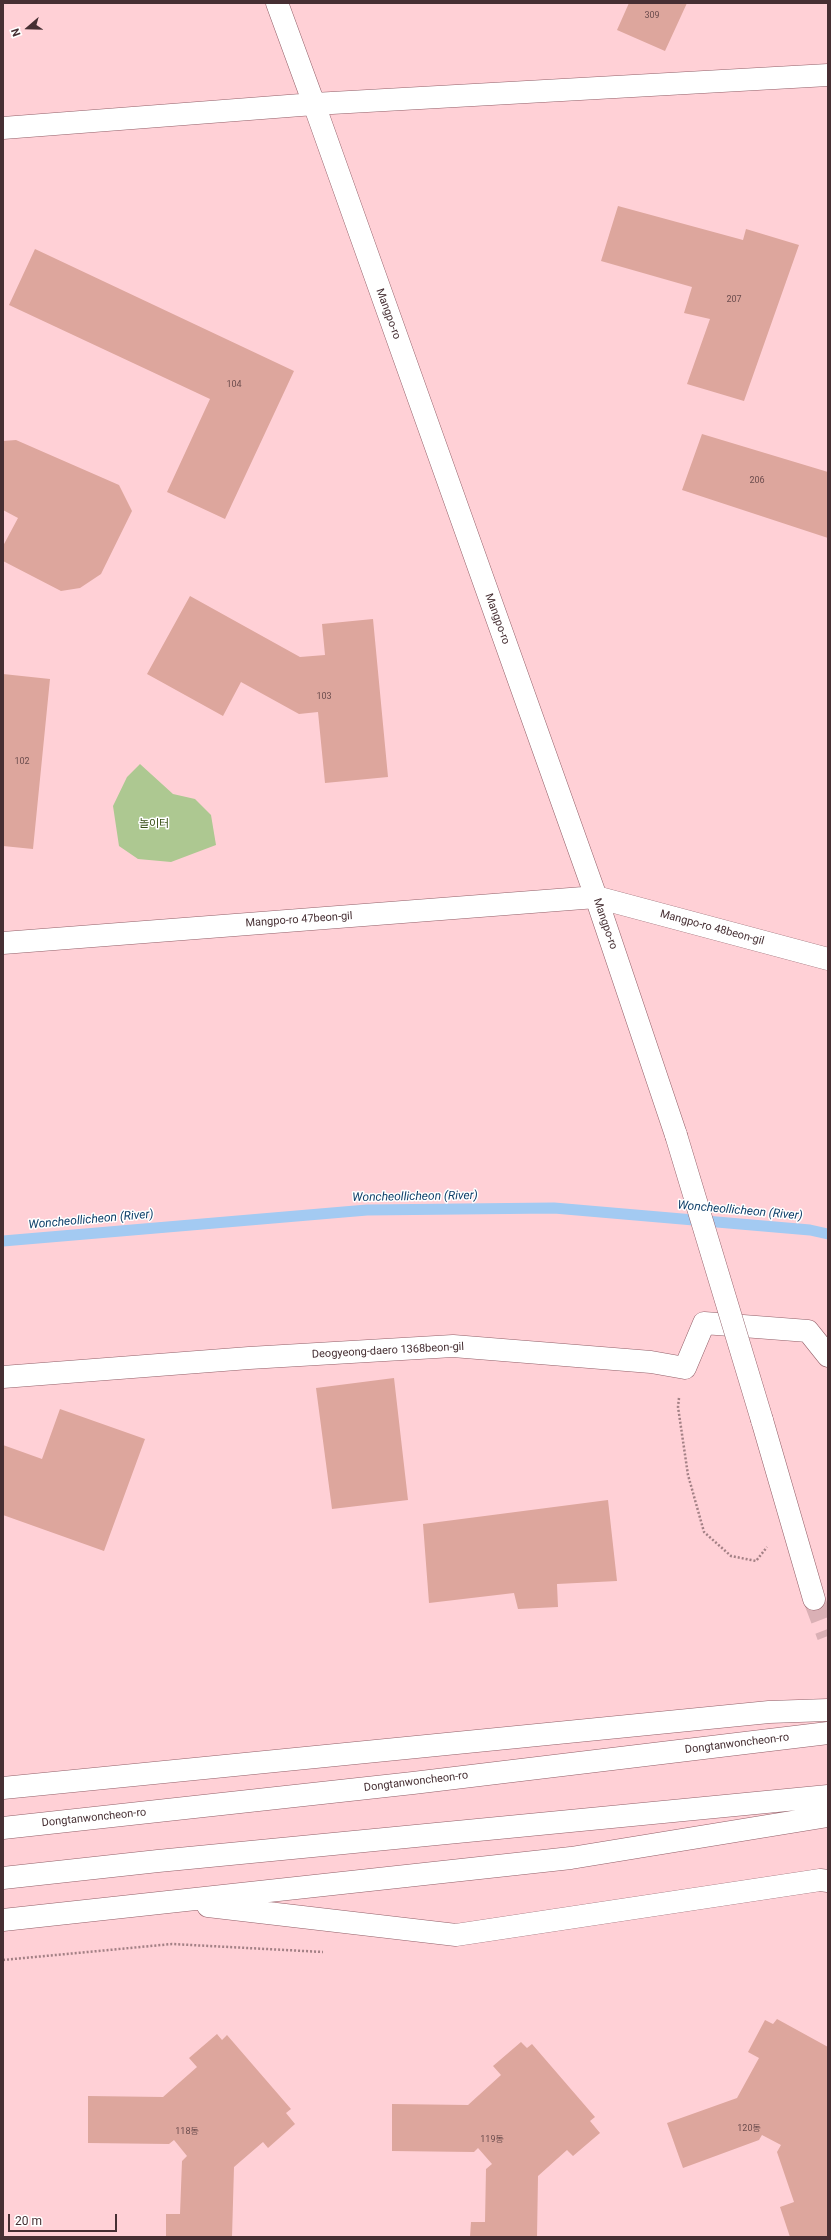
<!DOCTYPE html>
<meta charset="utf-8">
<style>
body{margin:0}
#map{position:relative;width:831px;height:2240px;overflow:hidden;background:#ffd0d6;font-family:Roboto,sans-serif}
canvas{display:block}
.frame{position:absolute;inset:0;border:4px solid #462f33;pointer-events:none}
.north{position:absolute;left:8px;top:8px;width:40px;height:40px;-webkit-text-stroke:3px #fff;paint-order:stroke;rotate:250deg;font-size:11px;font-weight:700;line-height:16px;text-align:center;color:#462f33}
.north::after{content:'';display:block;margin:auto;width:14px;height:18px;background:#462f33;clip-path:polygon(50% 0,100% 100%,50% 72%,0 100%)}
.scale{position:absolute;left:8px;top:2214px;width:109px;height:18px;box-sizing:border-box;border:2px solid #462f33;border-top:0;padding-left:5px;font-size:12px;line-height:14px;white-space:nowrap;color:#462f33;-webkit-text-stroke:3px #fff;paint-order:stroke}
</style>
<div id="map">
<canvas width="831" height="2240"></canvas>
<div class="frame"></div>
<div class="north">N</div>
<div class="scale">20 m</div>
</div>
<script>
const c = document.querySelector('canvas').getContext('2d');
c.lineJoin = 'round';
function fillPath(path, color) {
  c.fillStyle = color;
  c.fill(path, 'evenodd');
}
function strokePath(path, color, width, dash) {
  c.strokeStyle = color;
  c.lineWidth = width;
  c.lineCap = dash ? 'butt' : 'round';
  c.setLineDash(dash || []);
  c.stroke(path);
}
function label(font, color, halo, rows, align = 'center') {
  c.font = font + ' Roboto,"Noto Sans KR",sans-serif';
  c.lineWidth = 3;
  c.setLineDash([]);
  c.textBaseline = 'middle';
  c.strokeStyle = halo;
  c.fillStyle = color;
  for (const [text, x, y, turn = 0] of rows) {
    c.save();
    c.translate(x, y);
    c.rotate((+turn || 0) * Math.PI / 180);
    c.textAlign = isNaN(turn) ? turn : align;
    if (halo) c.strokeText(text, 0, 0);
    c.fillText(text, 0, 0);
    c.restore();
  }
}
const green = new Path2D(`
 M 140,764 L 173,794 L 195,799 L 211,815 L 216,845 L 171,862 L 138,859 L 119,846 L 113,806 L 127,777 Z`);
const stream = new Path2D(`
 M 3,1241 L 367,1210 L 554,1208 L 810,1230 L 828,1234`);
const building = new Path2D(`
 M 629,3 L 687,3 L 665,51 L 617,30 Z
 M 618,206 L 743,240 L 746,229 L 799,245 L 744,401 L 687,384 L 710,319 L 684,313 L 692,287 L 601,261 Z
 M 35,249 L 294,371 L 225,519 L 167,492 L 210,399 L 9,305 Z
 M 702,434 L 828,472 L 828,538 L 682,490 Z
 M 16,440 L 119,485 L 132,511 L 101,574 L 80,588 L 61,591 L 3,561 L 3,546 L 18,518 L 3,510 L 3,441 Z
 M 190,596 L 300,657 L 325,655 L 322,624 L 373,619 L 388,777 L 325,783 L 318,712 L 299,714 L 241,682 L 223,716 L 147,674 Z
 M 3,674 L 50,679 L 33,849 L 3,846 Z
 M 394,1378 L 408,1500 L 332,1509 L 316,1388 Z
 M 60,1409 L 145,1439 L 104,1551 L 3,1515 L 3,1445 L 42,1459 Z
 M 608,1500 L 617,1581 L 557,1584 L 558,1607 L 518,1609 L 514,1593 L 429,1603 L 423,1524 Z
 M 777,2019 L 828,2047 L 828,2237 L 790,2237 L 780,2207 L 794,2202 L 777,2152 L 781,2145 L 762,2135 L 759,2140 L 683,2168 L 667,2123 L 737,2098 L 759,2058 L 748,2052 L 765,2020 L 773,2024 Z
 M 217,2034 L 222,2040 L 227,2035 L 291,2109 L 286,2113 L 295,2124 L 268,2148 L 263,2142 L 234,2167 L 232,2237 L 166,2237 L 166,2214 L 180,2214 L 182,2161 L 187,2156 L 174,2140 L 169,2144 L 88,2143 L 88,2096 L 163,2097 L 197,2067 L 189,2058 Z
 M 521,2042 L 527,2048 L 532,2044 L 595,2117 L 590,2121 L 600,2133 L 573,2156 L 567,2150 L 538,2176 L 537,2237 L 470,2237 L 471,2222 L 485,2222 L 486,2169 L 492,2164 L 478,2148 L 474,2152 L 392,2151 L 392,2104 L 468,2105 L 501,2075 L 493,2066 Z`);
const minorTunnel = new Path2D(`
 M 814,1599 L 828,1636`);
const path = new Path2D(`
 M 679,1398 L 678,1407 L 688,1475 L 704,1532 L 731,1556 L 756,1561 L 767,1547
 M 3,1960 L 172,1944 L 323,1952`);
const minor = new Path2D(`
 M 3,128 L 314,104 L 277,3
 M 3,943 L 596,897 L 828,959
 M 676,1135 L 596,897 L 314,104 L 828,75
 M 3,1377 L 249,1358 L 453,1346 L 651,1362 L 685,1368 L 704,1323 L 808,1331 L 828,1356
 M 762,1420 L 814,1599`);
const major = new Path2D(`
 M 3,1788 L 769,1712 L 828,1710
 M 3,1828 L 413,1783 L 828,1733
 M 3,1878 L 158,1861 L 828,1796
 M 208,1906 L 456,1935 L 820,1880 L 828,1881
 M 3,1920 L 571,1858 L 828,1816`);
const minorBridge = new Path2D(`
 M 676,1135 L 762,1420`);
const numberNames = [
 ["309",652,16],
 ["207",734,300],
 ["104",234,385],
 ["206",757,481],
 ["103",324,697],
 ["102",22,762],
 ["120동",749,2129],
 ["118동",187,2132],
 ["119동",492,2140]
];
const streetNames = [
 ["Mangpo-ro",388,314,70],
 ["Mangpo-ro",497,619,70],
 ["Mangpo-ro 47beon-gil",299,920,-4],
 ["Mangpo-ro",605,924,71],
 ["Mangpo-ro 48beon-gil",712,928,15],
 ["Deogyeong-daero 1368beon-gil",388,1351,-3],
 ["Dongtanwoncheon-ro",737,1744,-7],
 ["Dongtanwoncheon-ro",416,1782,-7],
 ["Dongtanwoncheon-ro",94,1818,-6]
];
const parkNames = [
 ["놀이터",154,824]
];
const waterNames = [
 ["Woncheollicheon (River)",415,1197,-1],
 ["Woncheollicheon (River)",740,1211,5],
 ["Woncheollicheon (River)",91,1220,-5]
];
fillPath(green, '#adc891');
strokePath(stream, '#a3caf2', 11);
fillPath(building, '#dda69d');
strokePath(minorTunnel, '#dab0b5', 22, [22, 11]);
strokePath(minor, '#925f68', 23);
strokePath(major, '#925f68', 23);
strokePath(path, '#a38085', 2.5, [2, 2]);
strokePath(minor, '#fff', 22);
strokePath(major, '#fff', 22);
strokePath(minorBridge, '#925f68', 23, []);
strokePath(minorBridge, '#fff', 22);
label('9px', '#6c4d4e', null, numberNames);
label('11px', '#462f33', '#fff', streetNames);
label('11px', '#364e14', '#fff', parkNames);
label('italic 12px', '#10416b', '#fff', waterNames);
</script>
